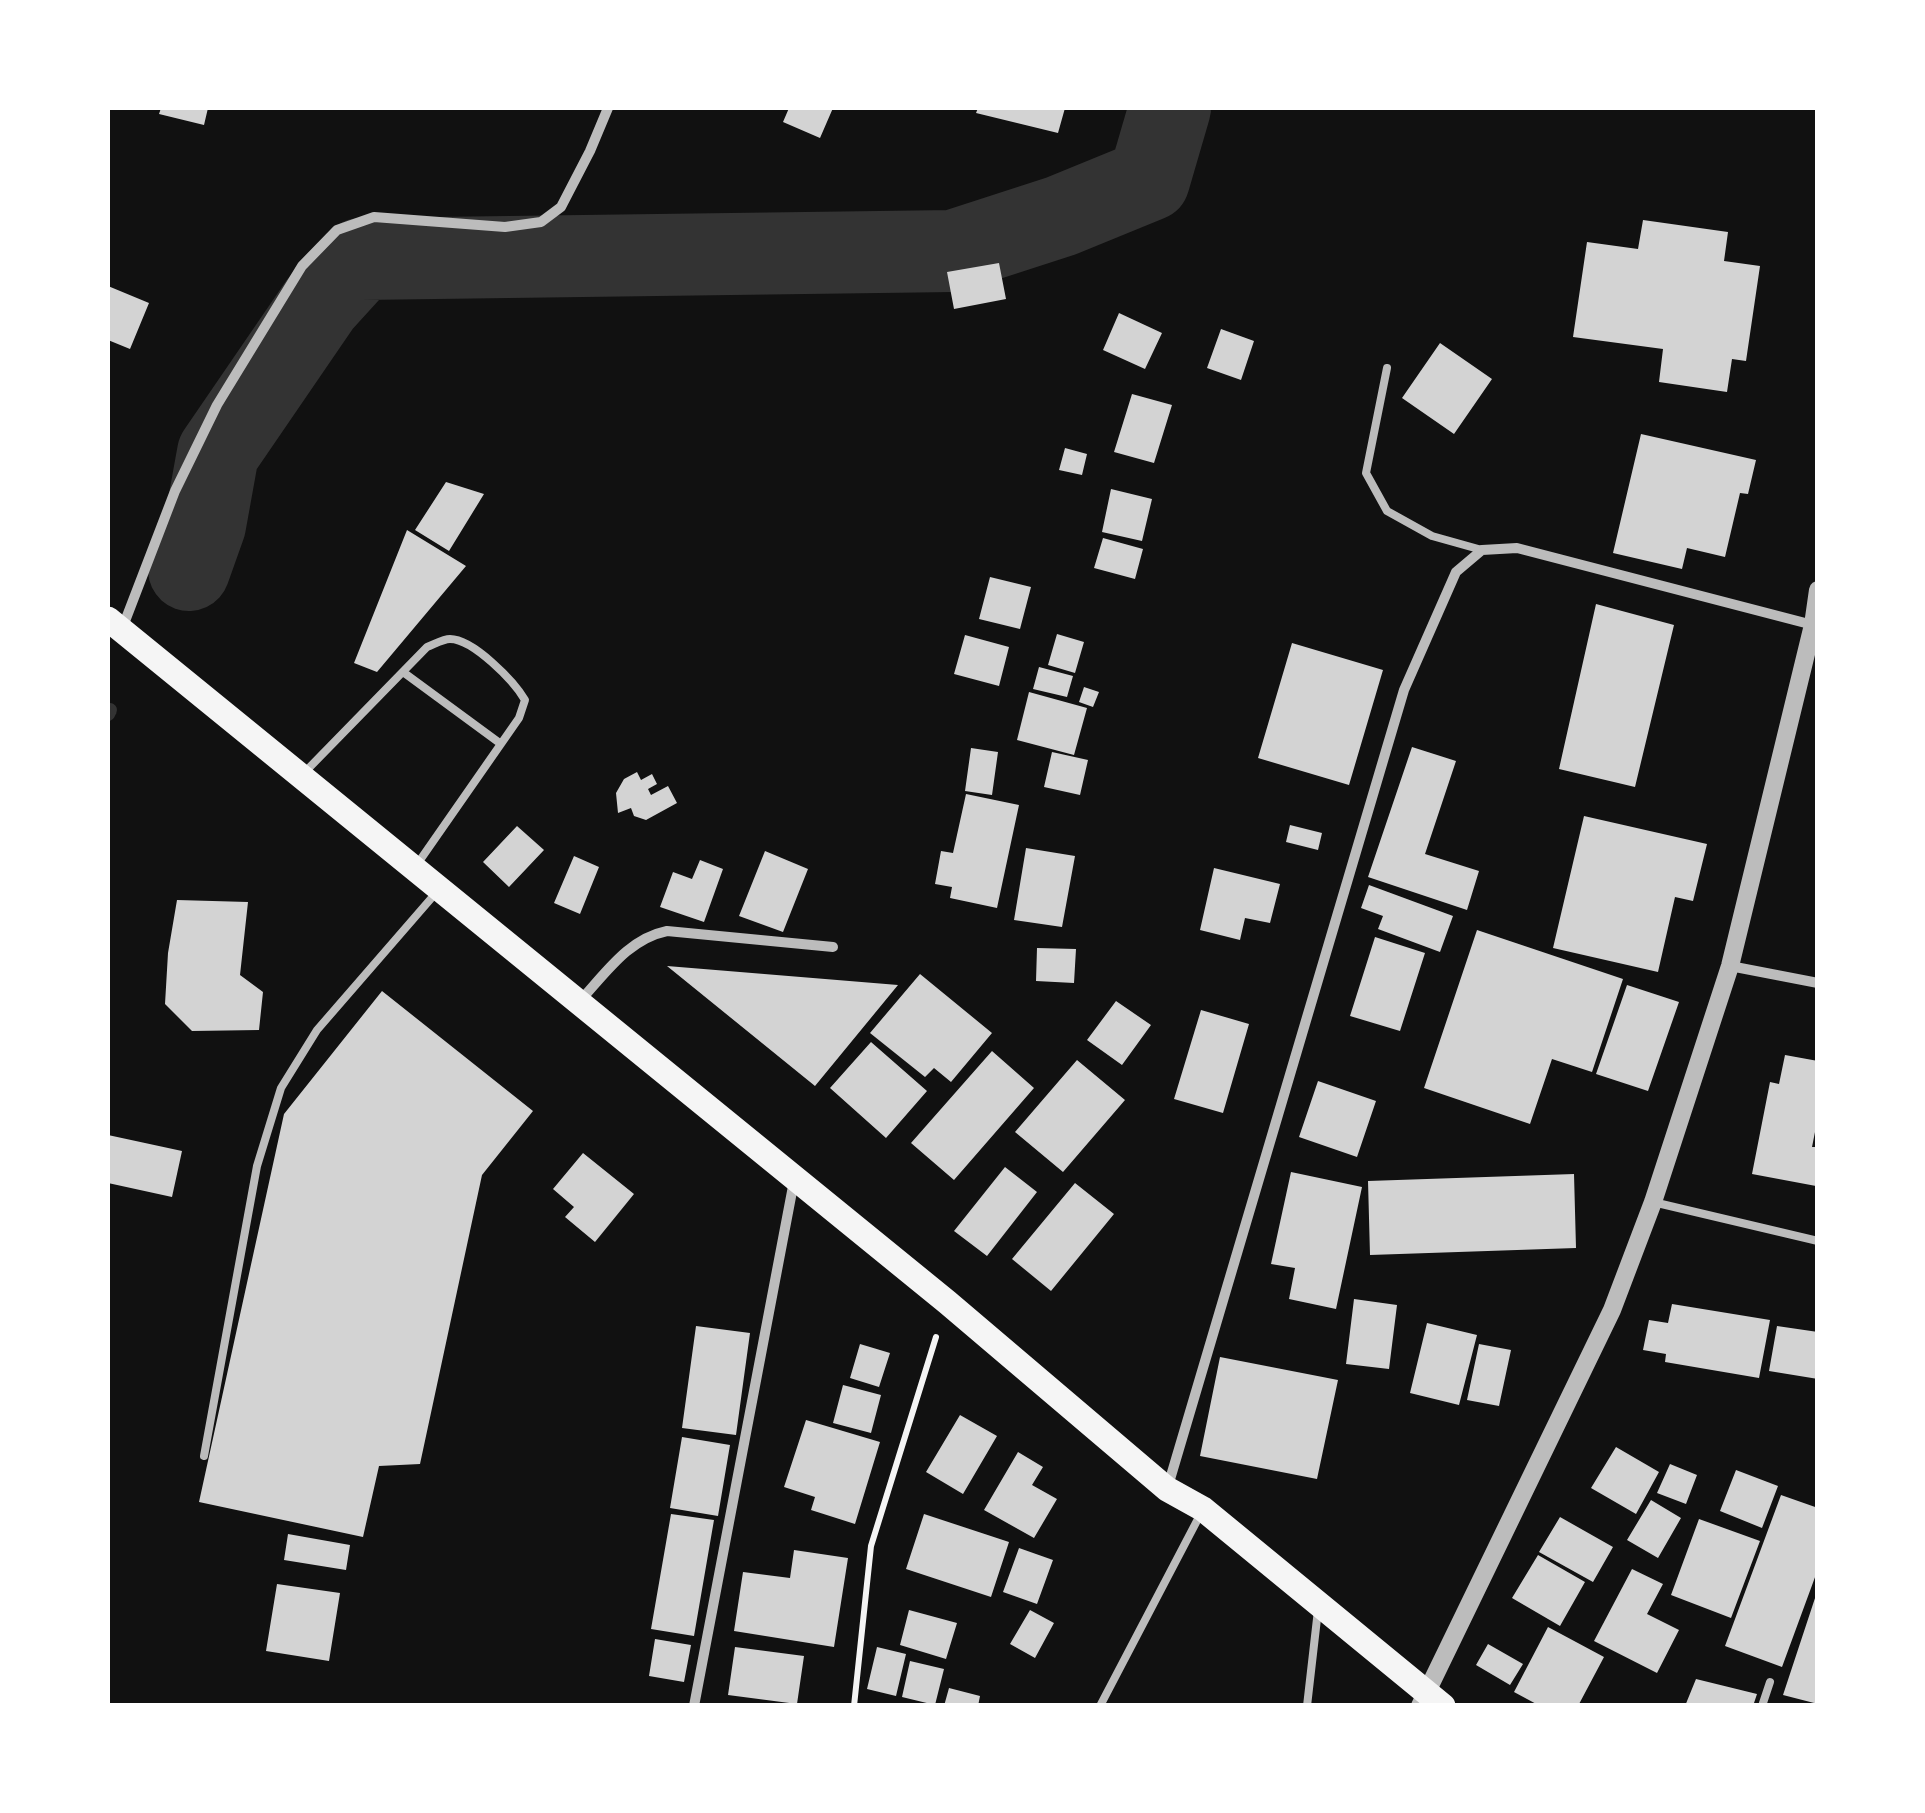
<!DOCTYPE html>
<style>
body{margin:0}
#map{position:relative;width:1925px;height:1813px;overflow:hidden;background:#111;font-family:Lato,sans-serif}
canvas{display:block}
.frame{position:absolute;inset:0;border:110px solid #fff;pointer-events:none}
</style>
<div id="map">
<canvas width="1925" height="1813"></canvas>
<div class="frame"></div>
</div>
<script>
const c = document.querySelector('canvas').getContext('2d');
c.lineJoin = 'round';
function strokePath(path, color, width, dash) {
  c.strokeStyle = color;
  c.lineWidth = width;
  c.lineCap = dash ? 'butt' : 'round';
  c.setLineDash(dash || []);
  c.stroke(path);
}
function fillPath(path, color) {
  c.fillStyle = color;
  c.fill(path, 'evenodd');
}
const stream = new Path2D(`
 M 108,714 L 110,710`);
const river = new Path2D(`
 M 189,570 L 205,525 L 218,453 L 320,304 L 361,259 L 953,251 L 1061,216 L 1149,180 L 1170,108`);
const building = new Path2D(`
 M 161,108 L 208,108 L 204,125 L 159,114 Z
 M 789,108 L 833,108 L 820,138 L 783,122 Z
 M 978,108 L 1065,108 L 1058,133 L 976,113 Z
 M 1643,220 L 1728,232 L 1724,261 L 1760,266 L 1746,361 L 1732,359 L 1727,392 L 1659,382 L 1663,349 L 1573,337 L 1587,242 L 1638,249 Z
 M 999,263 L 1006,299 L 954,309 L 947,272 Z
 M 108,286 L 149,303 L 130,349 L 108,340 Z
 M 1119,313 L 1162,333 L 1145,369 L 1103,350 Z
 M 1221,329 L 1254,341 L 1241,380 L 1207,368 Z
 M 1440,343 L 1492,379 L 1454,434 L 1402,398 Z
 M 1132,394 L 1172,405 L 1154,463 L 1114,452 Z
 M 1641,434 L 1756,460 L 1748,494 L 1740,493 L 1725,557 L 1687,548 L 1682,569 L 1613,553 Z
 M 1065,448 L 1087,454 L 1082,475 L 1059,470 Z
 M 446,482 L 484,494 L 449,551 L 415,530 Z
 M 1111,489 L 1152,499 L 1142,541 L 1102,532 Z
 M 407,530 L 466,566 L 377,672 L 354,663 Z
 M 1103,538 L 1143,549 L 1135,579 L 1094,568 Z
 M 990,577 L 1031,587 L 1020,629 L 979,619 Z
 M 1596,604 L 1674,625 L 1635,787 L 1559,769 Z
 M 1057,634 L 1084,642 L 1075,673 L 1048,665 Z
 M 965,635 L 1009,647 L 999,686 L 954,674 Z
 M 1292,643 L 1383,670 L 1349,785 L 1258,758 Z
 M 1039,667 L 1073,676 L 1067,697 L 1033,689 Z
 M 1084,687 L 1099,692 L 1093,707 L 1079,702 Z
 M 1029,692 L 1087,708 L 1074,755 L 1017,740 Z
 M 1412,747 L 1456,761 L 1425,854 L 1479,871 L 1467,910 L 1368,877 Z
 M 971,748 L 998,752 L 992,795 L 965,791 Z
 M 1052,752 L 1088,760 L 1080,795 L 1044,787 Z
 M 637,772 L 641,780 L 652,774 L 657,784 L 648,789 L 651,795 L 668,786 L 677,803 L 646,820 L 634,816 L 631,808 L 618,813 L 616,793 L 624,779 Z
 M 966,794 L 1019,805 L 997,908 L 950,898 L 952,887 L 935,884 L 941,851 L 953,853 Z
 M 1584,816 L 1707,844 L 1693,901 L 1675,897 L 1658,972 L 1553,948 Z
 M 1290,825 L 1322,833 L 1318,850 L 1286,842 Z
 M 517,826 L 544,850 L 509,887 L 483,862 Z
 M 1026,848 L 1075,856 L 1062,927 L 1014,920 Z
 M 765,851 L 808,869 L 783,932 L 739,916 Z
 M 574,856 L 599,867 L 580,914 L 554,903 Z
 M 700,860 L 723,869 L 704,922 L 660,907 L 673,872 L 692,879 Z
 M 1214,868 L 1280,884 L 1270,923 L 1245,918 L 1240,940 L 1200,930 Z
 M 1369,885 L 1453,916 L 1440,952 L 1378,929 L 1383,916 L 1361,908 Z
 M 177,900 L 248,902 L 240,975 L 263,992 L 259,1030 L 192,1031 L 165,1004 L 168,953 Z
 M 1477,930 L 1623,979 L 1592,1072 L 1552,1059 L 1530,1124 L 1424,1088 Z
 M 1375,937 L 1425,953 L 1400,1031 L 1350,1016 Z
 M 1037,948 L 1076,949 L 1074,983 L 1036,981 Z
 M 667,966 L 898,985 L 815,1086 Z
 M 920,974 L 992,1033 L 951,1082 L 934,1068 L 925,1077 L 870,1033 Z
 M 1627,985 L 1679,1002 L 1648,1091 L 1596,1074 Z
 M 382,991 L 533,1111 L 482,1175 L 420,1464 L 379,1466 L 363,1537 L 199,1502 L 284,1114 Z
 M 1116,1001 L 1151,1025 L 1122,1065 L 1087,1040 Z
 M 1201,1010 L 1249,1024 L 1223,1113 L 1174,1099 Z
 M 871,1042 L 927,1091 L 886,1138 L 830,1088 Z
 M 992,1051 L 1034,1088 L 954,1180 L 911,1143 Z
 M 1785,1055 L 1818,1061 L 1818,1117 L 1812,1147 L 1818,1147 L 1816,1186 L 1752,1174 L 1770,1082 L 1779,1084 Z
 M 1077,1060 L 1125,1100 L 1063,1172 L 1015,1132 Z
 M 1318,1081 L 1376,1101 L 1357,1157 L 1299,1137 Z
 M 108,1135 L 182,1151 L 172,1197 L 108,1183 Z
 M 583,1153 L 634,1194 L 595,1242 L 565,1217 L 574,1207 L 553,1189 Z
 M 1005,1167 L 1037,1192 L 987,1256 L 954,1231 Z
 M 1291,1172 L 1362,1187 L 1336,1309 L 1289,1299 L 1295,1268 L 1271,1264 Z
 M 1574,1174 L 1576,1248 L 1370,1255 L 1368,1181 Z
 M 1075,1183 L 1114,1214 L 1051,1291 L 1012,1259 Z
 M 1354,1299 L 1397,1305 L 1389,1369 L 1346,1364 Z
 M 1672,1304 L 1770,1320 L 1759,1378 L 1665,1362 L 1666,1354 L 1643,1350 L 1649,1320 L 1668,1323 Z
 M 1427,1323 L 1477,1335 L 1459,1405 L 1410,1393 Z
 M 696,1326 L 750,1333 L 736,1435 L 682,1428 Z
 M 1777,1326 L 1818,1332 L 1818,1379 L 1769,1371 Z
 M 860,1344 L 890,1353 L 879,1387 L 850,1378 Z
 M 1479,1344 L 1511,1350 L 1499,1406 L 1467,1400 Z
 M 1220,1357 L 1338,1380 L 1317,1479 L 1200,1456 Z
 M 843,1385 L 881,1395 L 871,1433 L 833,1423 Z
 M 960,1415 L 997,1436 L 963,1494 L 926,1472 Z
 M 806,1420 L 880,1442 L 855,1524 L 811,1510 L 815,1497 L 784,1487 Z
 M 682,1437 L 730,1445 L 718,1516 L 670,1508 Z
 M 1616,1447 L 1659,1472 L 1636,1514 L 1591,1488 Z
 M 1018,1452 L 1043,1467 L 1032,1485 L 1057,1499 L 1034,1538 L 984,1510 Z
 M 1670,1464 L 1697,1475 L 1686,1504 L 1657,1493 Z
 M 1736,1470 L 1778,1486 L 1762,1528 L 1720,1511 Z
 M 1781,1495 L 1818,1508 L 1818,1569 L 1782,1667 L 1725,1646 Z
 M 1651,1500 L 1681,1518 L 1658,1558 L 1627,1540 Z
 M 671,1514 L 714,1520 L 694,1636 L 651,1629 Z
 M 924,1514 L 1009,1542 L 991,1597 L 906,1569 Z
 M 1560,1517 L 1613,1547 L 1593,1582 L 1539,1552 Z
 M 1699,1519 L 1760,1541 L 1731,1618 L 1671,1595 Z
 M 288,1534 L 350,1545 L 346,1570 L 284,1560 Z
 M 1019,1548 L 1053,1560 L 1037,1604 L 1003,1592 Z
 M 794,1550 L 848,1558 L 834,1647 L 734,1631 L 743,1572 L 790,1578 Z
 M 1538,1555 L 1585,1582 L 1560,1626 L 1512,1598 Z
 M 1632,1569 L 1663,1584 L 1647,1614 L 1679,1630 L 1657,1673 L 1594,1641 Z
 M 277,1584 L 340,1593 L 329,1661 L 266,1651 Z
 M 1818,1589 L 1818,1704 L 1783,1695 Z
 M 909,1610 L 957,1623 L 946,1659 L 900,1645 Z
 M 1030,1610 L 1054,1623 L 1035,1658 L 1010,1644 Z
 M 1548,1627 L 1604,1657 L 1578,1706 L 1540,1706 L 1514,1692 Z
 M 655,1639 L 691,1645 L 684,1682 L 649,1676 Z
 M 1488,1644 L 1523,1664 L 1510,1685 L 1476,1665 Z
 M 735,1647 L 804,1656 L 797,1704 L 728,1695 Z
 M 877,1647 L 906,1654 L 896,1696 L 867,1689 Z
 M 910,1661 L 944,1669 L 935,1705 L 902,1697 Z
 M 1696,1679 L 1757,1694 L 1753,1706 L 1685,1706 Z
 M 949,1688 L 980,1696 L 978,1706 L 944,1706 Z`);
const path = new Path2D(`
 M 854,1706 L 871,1546 L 936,1337`);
const service = new Path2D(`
 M 1387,368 L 1366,473 L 1387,511 L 1432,536 L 1482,550
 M 403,672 L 501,744
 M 304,773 L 427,647 C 435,644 443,639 450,639 C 473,639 514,681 525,700 L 519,718 L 418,863
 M 1653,1202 L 1818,1241
 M 204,1456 L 257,1166 L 281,1088 L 317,1030 L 435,894
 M 1100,1706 L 1200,1515
 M 1307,1706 L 1318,1610
 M 1762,1706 L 1770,1682`);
const minor = new Path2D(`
 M 122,629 L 175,491 L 217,405 L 302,266 L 337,230 L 374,217 L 505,227 L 541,222 L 561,207 L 590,151 L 608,108
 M 1730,966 L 1818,983
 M 579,1002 C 606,973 628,939 667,931 L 833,947
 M 1168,1486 L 1404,690 L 1456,572 L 1482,550 L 1517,548 L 1813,625
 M 694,1706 L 794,1181`);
const tertiary = new Path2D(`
 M 1420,1706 L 1612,1310 L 1653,1202 L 1730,966 L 1813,625 L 1818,590`);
const primary = new Path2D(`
 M 108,619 L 947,1302 L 1167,1489 L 1203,1509 L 1443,1706`);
strokePath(stream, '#333', 14);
strokePath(river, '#333', 82);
fillPath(building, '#d3d3d3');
strokePath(path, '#f5f5f5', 6);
strokePath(service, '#bcbcbc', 8);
strokePath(minor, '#bcbcbc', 10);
strokePath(tertiary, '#bcbcbc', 18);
strokePath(primary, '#f5f5f5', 25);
</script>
